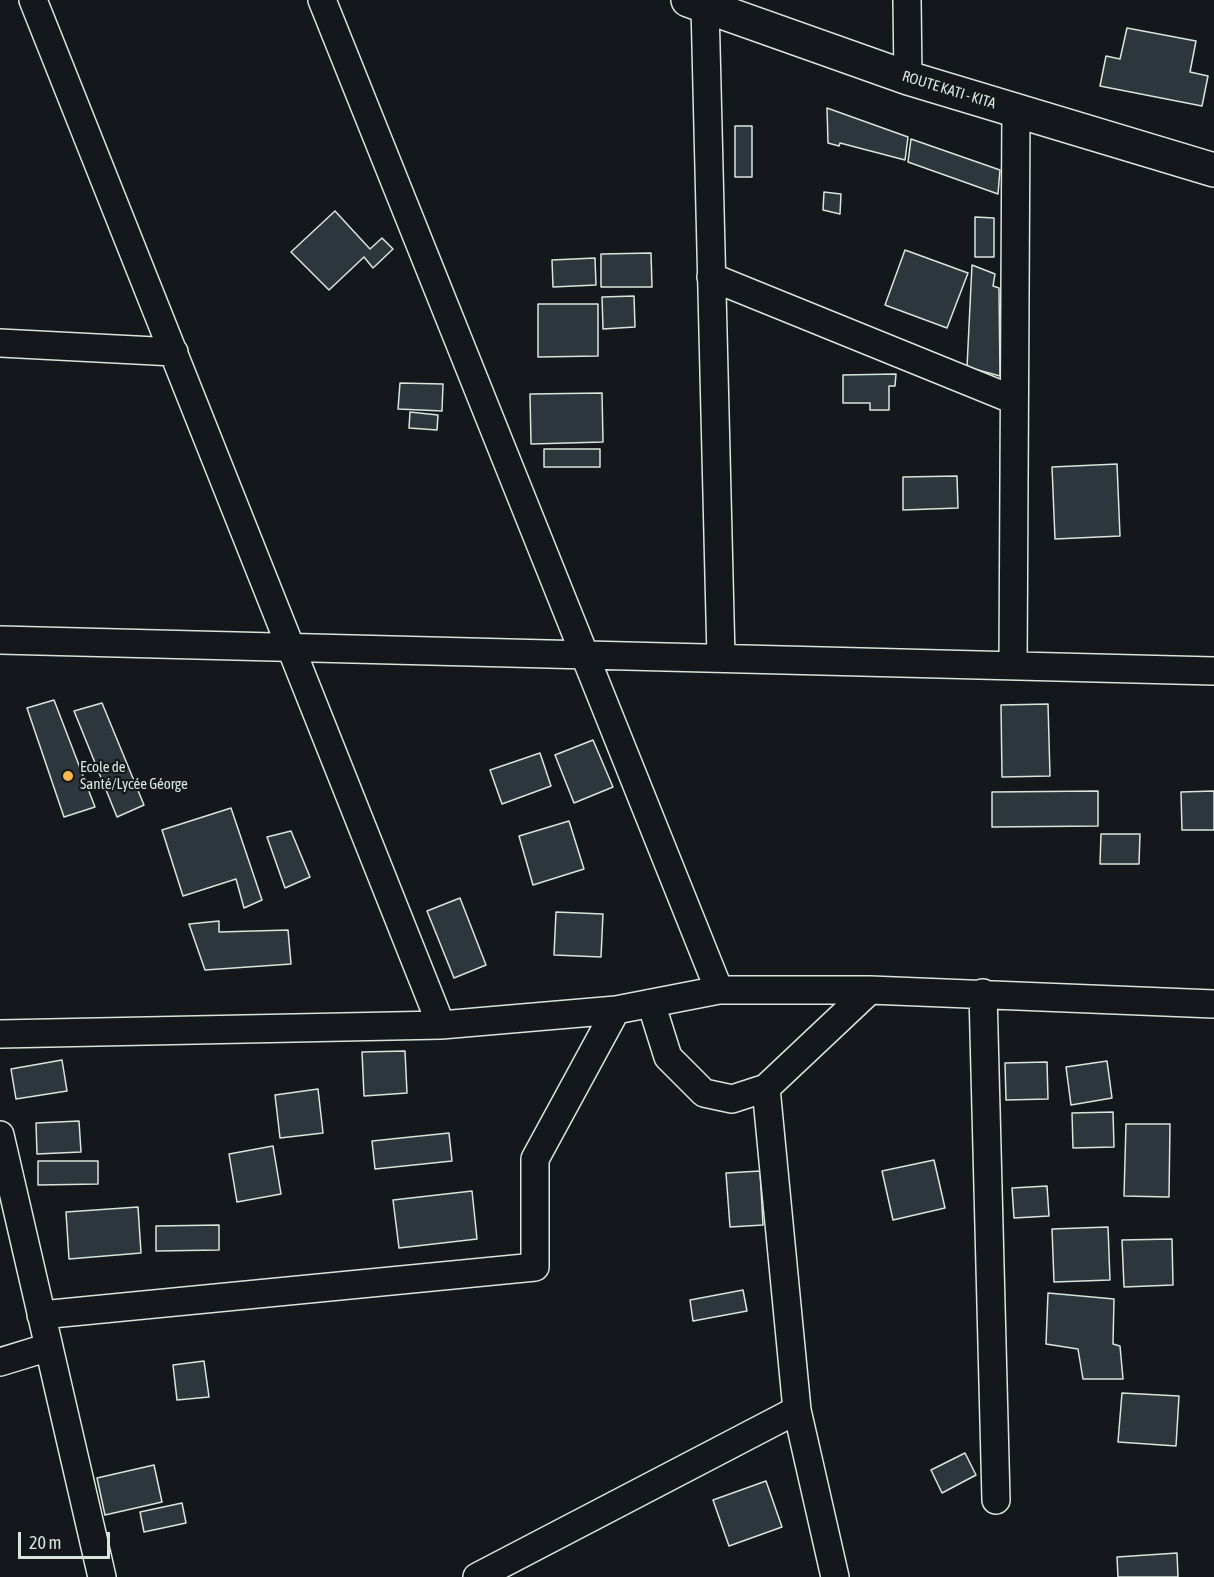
<!DOCTYPE html>
<meta charset="utf-8">
<style>
body{margin:0}
#map{position:relative;width:1214px;height:1577px;overflow:hidden;background:#14181c;font-family:"Asap Condensed",sans-serif}
canvas{display:block}
.scale{position:absolute;left:18px;top:1532px;width:92px;height:27px;box-sizing:border-box;border:3px solid #d8e6dc;border-top:0;padding-left:8px;font-size:18px;line-height:21px;white-space:nowrap;color:#d8e6dc;-webkit-text-stroke:4px #14181c;paint-order:stroke}
</style>
<div id="map">
<canvas width="1214" height="1577"></canvas>
<div class="scale">20 m</div>
</div>
<script>
const c = document.querySelector('canvas').getContext('2d');
c.lineJoin = 'round';
function fillPath(path, color) {
  c.fillStyle = color;
  c.fill(path, 'evenodd');
}
function strokePath(path, color, width, dash) {
  c.strokeStyle = color;
  c.lineWidth = width;
  c.lineCap = dash ? 'butt' : 'round';
  c.setLineDash(dash || []);
  c.stroke(path);
}
function label(font, color, halo, rows, align = 'center') {
  c.font = font + ' "Asap Condensed",sans-serif';
  c.lineWidth = 4.5;
  c.setLineDash([]);
  c.textBaseline = 'middle';
  c.strokeStyle = halo;
  c.fillStyle = color;
  for (const [text, x, y, turn = 0] of rows) {
    c.save();
    c.translate(x, y);
    c.rotate((+turn || 0) * Math.PI / 180);
    c.textAlign = isNaN(turn) ? turn : align;
    if (halo) c.strokeText(text, 0, 0);
    c.fillText(text, 0, 0);
    c.restore();
  }
}
const building = new Path2D(`
 M 1127,28 L 1196,41 L 1190,72 L 1208,76 L 1202,106 L 1100,86 L 1106,56 L 1120,59 Z
 M 827,108 L 908,137 L 905,160 L 840,143 L 839,146 L 828,143 Z
 M 735,126 L 752,126 L 752,177 L 735,177 Z
 M 911,139 L 1000,170 L 998,194 L 908,162 Z
 M 824,192 L 841,194 L 840,214 L 823,210 Z
 M 335,211 L 370,249 L 382,238 L 393,249 L 373,268 L 364,257 L 329,290 L 291,252 Z
 M 975,217 L 994,218 L 994,257 L 975,257 Z
 M 905,250 L 968,273 L 947,328 L 885,305 Z
 M 651,253 L 652,287 L 601,287 L 601,254 Z
 M 595,258 L 596,285 L 553,287 L 552,260 Z
 M 972,265 L 995,274 L 993,286 L 999,288 L 1000,376 L 967,367 Z
 M 634,296 L 635,327 L 603,329 L 602,297 Z
 M 538,304 L 598,304 L 598,356 L 538,357 Z
 M 896,374 L 895,386 L 889,386 L 889,410 L 870,410 L 870,403 L 843,403 L 843,375 Z
 M 400,383 L 443,384 L 442,411 L 398,409 Z
 M 602,393 L 603,442 L 531,444 L 530,394 Z
 M 410,412 L 438,415 L 437,430 L 409,428 Z
 M 544,449 L 600,449 L 600,467 L 544,467 Z
 M 1117,464 L 1120,536 L 1055,539 L 1052,467 Z
 M 957,476 L 958,508 L 903,510 L 903,477 Z
 M 54,700 L 95,807 L 64,817 L 27,708 Z
 M 102,703 L 144,805 L 117,817 L 74,711 Z
 M 1048,704 L 1050,776 L 1002,777 L 1001,705 Z
 M 593,740 L 613,787 L 574,803 L 555,755 Z
 M 540,753 L 551,786 L 502,804 L 490,770 Z
 M 1098,791 L 1098,826 L 992,827 L 992,792 Z
 M 1214,791 L 1214,830 L 1182,830 L 1181,792 Z
 M 231,808 L 262,900 L 244,908 L 236,879 L 183,896 L 162,830 Z
 M 569,821 L 584,869 L 533,885 L 519,836 Z
 M 291,831 L 310,877 L 285,888 L 267,837 Z
 M 1101,834 L 1140,834 L 1139,864 L 1100,864 Z
 M 460,898 L 486,965 L 454,978 L 427,911 Z
 M 556,912 L 603,914 L 601,957 L 554,955 Z
 M 219,921 L 219,932 L 288,930 L 291,964 L 205,970 L 189,924 Z
 M 405,1051 L 407,1093 L 364,1096 L 362,1052 Z
 M 62,1060 L 67,1091 L 16,1099 L 11,1069 Z
 M 1107,1061 L 1112,1098 L 1071,1105 L 1066,1067 Z
 M 1047,1062 L 1048,1099 L 1006,1100 L 1005,1063 Z
 M 318,1089 L 323,1133 L 280,1138 L 275,1095 Z
 M 1113,1112 L 1114,1147 L 1073,1148 L 1072,1113 Z
 M 79,1121 L 81,1152 L 37,1154 L 36,1123 Z
 M 1126,1124 L 1170,1124 L 1169,1197 L 1124,1196 Z
 M 449,1133 L 452,1161 L 375,1169 L 372,1141 Z
 M 273,1146 L 281,1194 L 237,1202 L 229,1154 Z
 M 934,1160 L 945,1208 L 893,1220 L 882,1171 Z
 M 38,1161 L 98,1161 L 98,1184 L 38,1185 Z
 M 760,1171 L 763,1225 L 730,1227 L 726,1173 Z
 M 1047,1186 L 1049,1216 L 1014,1218 L 1012,1188 Z
 M 472,1191 L 477,1239 L 399,1248 L 393,1200 Z
 M 138,1207 L 141,1253 L 69,1259 L 66,1212 Z
 M 219,1225 L 219,1250 L 156,1251 L 156,1226 Z
 M 1108,1227 L 1110,1280 L 1054,1282 L 1052,1229 Z
 M 1172,1239 L 1173,1285 L 1124,1287 L 1122,1240 Z
 M 743,1290 L 747,1311 L 693,1321 L 690,1300 Z
 M 1048,1293 L 1114,1299 L 1113,1344 L 1120,1346 L 1123,1379 L 1083,1379 L 1078,1349 L 1046,1344 Z
 M 204,1361 L 209,1397 L 177,1400 L 173,1365 Z
 M 1122,1393 L 1179,1396 L 1176,1446 L 1118,1442 Z
 M 965,1453 L 976,1475 L 942,1493 L 931,1470 Z
 M 154,1465 L 162,1502 L 105,1515 L 97,1478 Z
 M 766,1481 L 782,1527 L 729,1546 L 713,1500 Z
 M 182,1503 L 186,1523 L 144,1532 L 140,1512 Z
 M 1177,1553 L 1178,1577 L 1118,1577 L 1117,1557 Z`);
const minor = new Path2D(`
 M 33,0 L 441,1025
 M 322,0 L 719,990
 M 907,0 L 908,78
 M 705,6 L 721,658
 M 711,277 L 1014,400
 M 0,343 L 174,352
 M 0,640 L 1214,671
 M 1013,666 L 1016,110
 M 983,993 L 996,1500
 M 651,1003 L 668,1057 L 704,1093 L 732,1099 L 766,1088 L 870,990
 M 0,1034 L 441,1025 L 616,1010 L 719,990 L 870,990 L 1214,1004
 M 766,1088 L 797,1410 L 835,1577
 M 0,1135 L 102,1577
 M 41,1315 L 535,1267 L 535,1159 L 616,1010
 M 0,1362 L 49,1347
 M 477,1577 L 797,1410`);
const primary = new Path2D(`
 M 688,0 L 908,78 L 1214,170`);
const markers = [
 [68,776,6,"#ffb74d"]
];
const streetNames = [
 ["ROUTE KATI - KITA",949,90,17]
];
const poiNames = [
 ["Ecole de",80,767],
 ["Santé/Lycée Géorge",80,784]
];
fillPath(building, '#2c363c');
strokePath(building, '#d8e6dc', 1.5);
strokePath(minor, '#d8e6dc', 30);
strokePath(primary, '#d8e6dc', 36);
strokePath(minor, '#14181c', 27);
strokePath(primary, '#14181c', 33);
for (const [x, y, r, color] of markers) {
  const dot = new Path2D();
  dot.arc(x, y, r, 0, 2 * Math.PI);
  c.fillStyle = color;
  c.fill(dot);
  strokePath(dot, '#14181c', 2);
}
label('15px', '#d8e6dc', '#14181c', streetNames);
label('15px', '#d8e6dc', '#14181c', poiNames, 'left');
</script>
